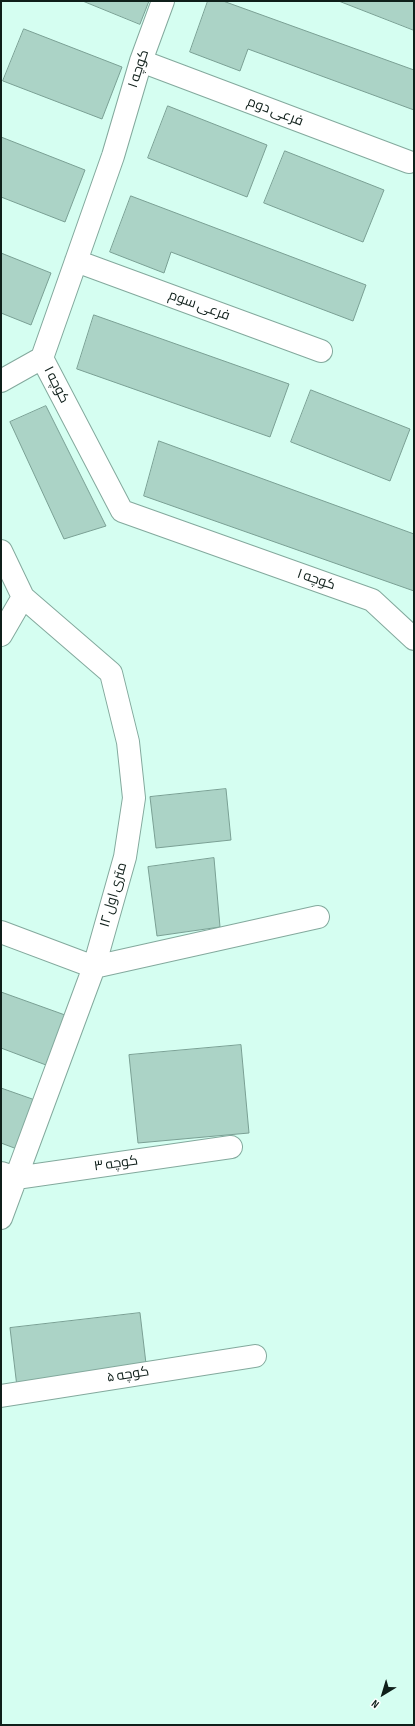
<!DOCTYPE html>
<meta charset="utf-8">
<style>
body{margin:0}
#map{position:relative;width:415px;height:1726px;overflow:hidden;background:#d5fef1;font-family:"Sofia Sans Condensed",sans-serif}
canvas{display:block}
.frame{position:absolute;inset:0;border:2px solid #0f1f1a;pointer-events:none}
.north{position:absolute;left:363px;top:1674px;width:40px;height:40px;-webkit-text-stroke:3px #fff;paint-order:stroke;rotate:218deg;font-size:11px;font-weight:700;line-height:16px;text-align:center;color:#0f1f1a}
.north::after{content:'';display:block;margin:auto;width:14px;height:18px;background:#0f1f1a;clip-path:polygon(50% 0,100% 100%,50% 72%,0 100%)}
</style>
<div id="map">
<canvas width="415" height="1726"></canvas>
<div class="frame"></div>
<div class="north">N</div>
</div>
<script>
const c = document.querySelector('canvas').getContext('2d');
c.lineJoin = 'round';
function fillPath(path, color) {
  c.fillStyle = color;
  c.fill(path, 'evenodd');
}
function strokePath(path, color, width, dash) {
  c.strokeStyle = color;
  c.lineWidth = width;
  c.lineCap = dash ? 'butt' : 'round';
  c.setLineDash(dash || []);
  c.stroke(path);
}
function label(font, color, halo, rows, align = 'center') {
  c.font = font + ' "Sofia Sans Condensed",Cairo,sans-serif';
  c.lineWidth = 4;
  c.setLineDash([]);
  c.textBaseline = 'middle';
  c.strokeStyle = halo;
  c.fillStyle = color;
  for (const [text, x, y, turn = 0] of rows) {
    c.save();
    c.translate(x, y);
    c.rotate((+turn || 0) * Math.PI / 180);
    c.textAlign = isNaN(turn) ? turn : align;
    if (halo) c.strokeText(text, 0, 0);
    c.fillText(text, 0, 0);
    c.restore();
  }
}
const building = new Path2D(`
 M 83,1 L 149,1 L 140,24 Z
 M 208,1 L 223,1 L 414,70 L 414,110 L 248,49 L 240,71 L 190,52 Z
 M 339,1 L 414,1 L 414,30 Z
 M 24,29 L 122,67 L 102,119 L 3,81 Z
 M 168,106 L 267,145 L 247,197 L 148,158 Z
 M 1,137 L 85,170 L 65,222 L 1,197 Z
 M 285,151 L 384,190 L 363,242 L 264,203 Z
 M 131,196 L 366,285 L 353,321 L 171,252 L 164,273 L 110,252 Z
 M 1,253 L 51,273 L 31,325 L 1,313 Z
 M 94,315 L 289,384 L 270,437 L 77,369 Z
 M 311,390 L 410,429 L 390,481 L 291,442 Z
 M 46,406 L 106,526 L 64,539 L 10,422 Z
 M 159,441 L 414,534 L 414,591 L 144,496 Z
 M 226,789 L 231,840 L 156,848 L 150,797 Z
 M 214,858 L 220,927 L 157,936 L 148,867 Z
 M 1,992 L 65,1015 L 46,1065 L 1,1048 Z
 M 241,1045 L 249,1133 L 138,1143 L 129,1055 Z
 M 1,1088 L 35,1100 L 17,1149 L 1,1143 Z
 M 140,1313 L 147,1372 L 17,1387 L 10,1328 Z`);
const minor = new Path2D(`
 M 163,1 L 141,61 L 113,156 L 42,358 L 122,511 L 372,600 L 414,639
 M 141,61 L 409,162
 M 76,261 L 321,351
 M 1,381 L 42,358
 M 1,551 L 23,597 L 111,673 L 128,742 L 134,798 L 125,857 L 94,967 L 1,1218
 M 1,635 L 23,597
 M 1,932 L 94,967 L 318,917
 M 1,1173 L 16,1178 L 231,1147
 M 1,1396 L 255,1356`);
const streetNames = [
 ["کوچه ۱",139,69,-72],
 ["فرعی دوم",275,112,21],
 ["فرعی سوم",199,306,20],
 ["کوچه ۱",56,385,63],
 ["کوچه ۱",316,580,19],
 ["۱۲ متری اول",114,895,-74],
 ["کوچه ۳",116,1164,-8],
 ["کوچه ۵",128,1375,-9]
];
fillPath(building, '#abd3c6');
strokePath(building, '#7aa094', 1);
strokePath(minor, '#83a99d', 24);
strokePath(minor, '#fff', 22);
label('14px', '#0f1f1a', '#fff', streetNames);
</script>
